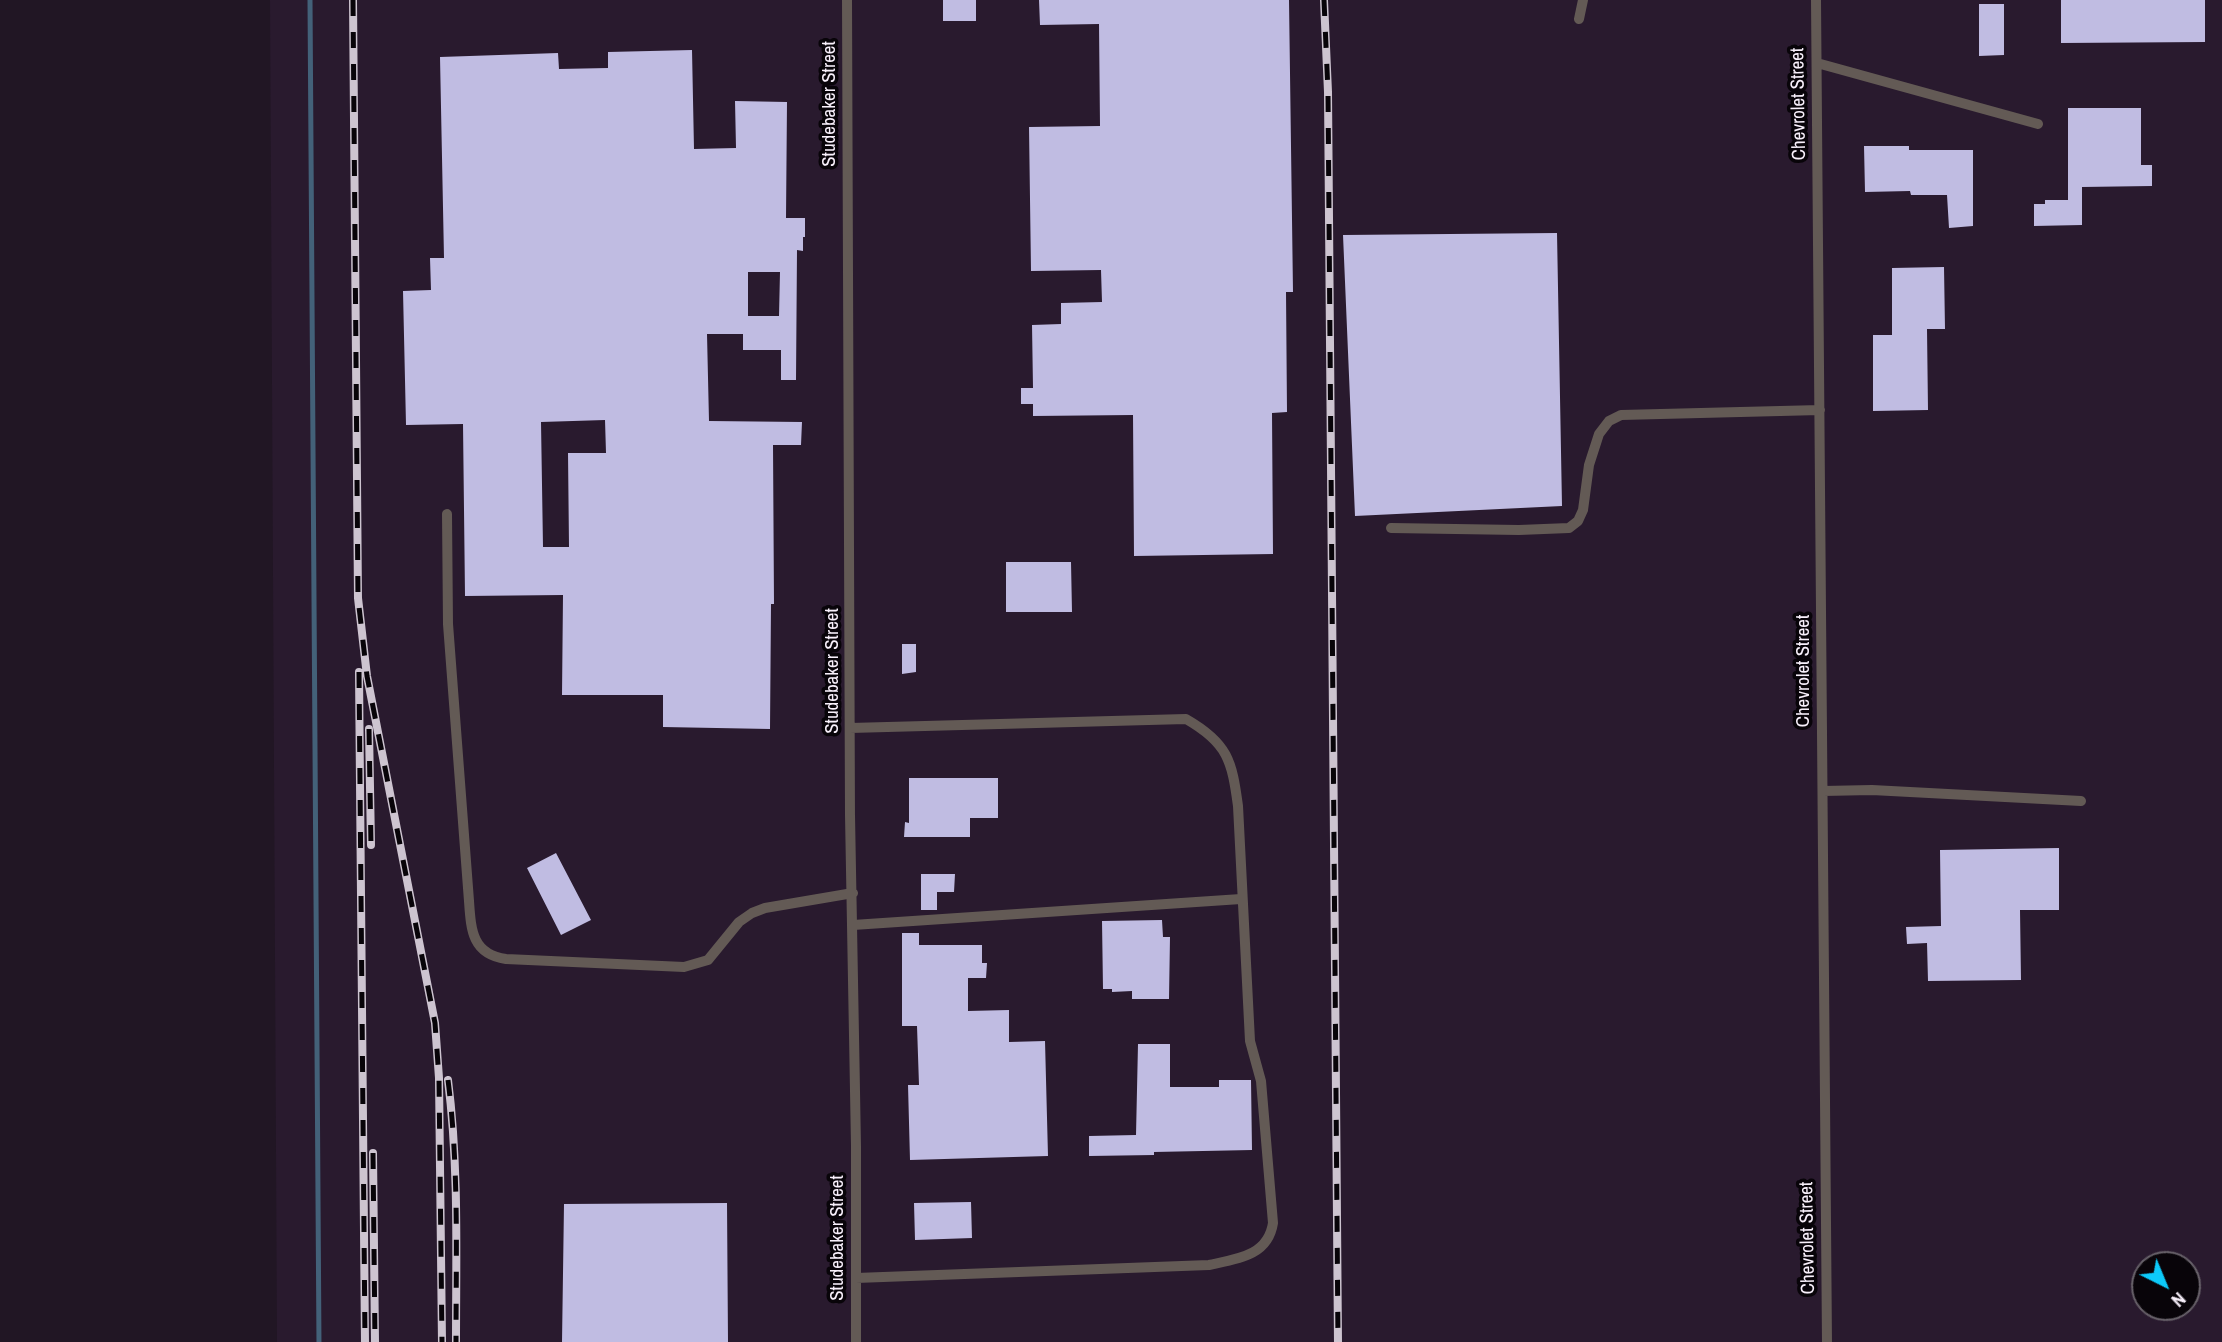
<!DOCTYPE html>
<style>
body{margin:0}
#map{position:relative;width:2222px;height:1342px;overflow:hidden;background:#211624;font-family:"Archivo Narrow",sans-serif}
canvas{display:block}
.north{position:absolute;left:2131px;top:1251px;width:70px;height:70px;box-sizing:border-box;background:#080409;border:2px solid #68626a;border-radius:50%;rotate:137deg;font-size:19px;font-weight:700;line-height:28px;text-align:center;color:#f8f0fb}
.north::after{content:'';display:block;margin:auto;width:24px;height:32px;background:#0dcafa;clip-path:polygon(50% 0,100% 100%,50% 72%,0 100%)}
</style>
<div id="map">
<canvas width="2222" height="1342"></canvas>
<div class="north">N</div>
</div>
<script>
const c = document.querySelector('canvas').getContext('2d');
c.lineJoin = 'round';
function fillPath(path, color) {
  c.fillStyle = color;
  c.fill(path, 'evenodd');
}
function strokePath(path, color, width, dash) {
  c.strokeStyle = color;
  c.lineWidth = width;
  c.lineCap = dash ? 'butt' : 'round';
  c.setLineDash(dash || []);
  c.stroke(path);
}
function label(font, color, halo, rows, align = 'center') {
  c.font = font + ' "Archivo Narrow",sans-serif';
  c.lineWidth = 7;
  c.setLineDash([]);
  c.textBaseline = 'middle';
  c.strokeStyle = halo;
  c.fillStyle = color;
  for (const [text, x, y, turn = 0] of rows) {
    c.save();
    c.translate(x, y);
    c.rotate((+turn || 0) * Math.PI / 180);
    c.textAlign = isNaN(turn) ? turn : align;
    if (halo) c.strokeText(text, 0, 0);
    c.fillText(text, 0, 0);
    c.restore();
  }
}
const built = new Path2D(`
 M 270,0 L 2222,0 L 2222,1342 L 277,1342 ZM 2145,1265 L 2187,1265 L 2187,1307 L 2145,1307 Z`);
const stream = new Path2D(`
 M 310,0 L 319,1342`);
const building = new Path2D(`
 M 943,0 L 976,0 L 976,21 L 943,21 Z
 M 1039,0 L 1289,0 L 1293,292 L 1286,292 L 1287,412 L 1272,413 L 1273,554 L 1134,556 L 1133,415 L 1033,416 L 1033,404 L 1021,404 L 1021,388 L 1033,388 L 1032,325 L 1061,324 L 1061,303 L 1102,302 L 1101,270 L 1031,271 L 1029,127 L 1100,126 L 1099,24 L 1040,25 Z
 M 2061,0 L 2205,0 L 2205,42 L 2061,43 Z
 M 1979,4 L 2004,4 L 2004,55 L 1979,56 Z
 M 692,50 L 694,149 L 736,148 L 735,101 L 787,102 L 786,218 L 805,218 L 805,237 L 803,237 L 803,251 L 797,250 L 796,380 L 781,380 L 781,350 L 743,350 L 743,334 L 707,334 L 709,421 L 802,422 L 801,445 L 773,445 L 774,604 L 771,604 L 770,729 L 663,727 L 663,695 L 562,695 L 563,595 L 465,596 L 463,424 L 406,425 L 403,291 L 431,290 L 430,258 L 444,258 L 440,57 L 558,53 L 559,69 L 608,68 L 608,52 ZM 748,272 L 780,272 L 779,316 L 748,316 ZM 605,420 L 606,453 L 568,453 L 569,547 L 543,547 L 541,422 Z
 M 2068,108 L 2141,108 L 2141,165 L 2152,165 L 2152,186 L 2082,187 L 2082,225 L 2034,226 L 2034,204 L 2045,204 L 2045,200 L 2068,200 Z
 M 1864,146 L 1909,146 L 1909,150 L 1973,150 L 1973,226 L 1949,228 L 1947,195 L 1911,195 L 1910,191 L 1865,192 Z
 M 1557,233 L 1562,506 L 1355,516 L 1343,235 Z
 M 1944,267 L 1945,329 L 1927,329 L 1928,410 L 1873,411 L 1873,335 L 1892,335 L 1892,268 Z
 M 1006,562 L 1071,562 L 1072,612 L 1006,612 Z
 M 902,644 L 916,644 L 916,672 L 902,674 Z
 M 909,778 L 998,778 L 998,818 L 970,818 L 970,837 L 904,837 L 905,822 L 909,823 Z
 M 2059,848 L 2059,910 L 2020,910 L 2021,980 L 1928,981 L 1927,943 L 1907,944 L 1906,927 L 1941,926 L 1940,850 Z
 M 556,853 L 591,920 L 561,935 L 527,868 Z
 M 921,874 L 955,874 L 954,892 L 937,892 L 937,910 L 921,910 Z
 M 1162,920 L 1163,937 L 1170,937 L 1169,999 L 1132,999 L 1132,991 L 1112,992 L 1112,989 L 1103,989 L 1102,921 Z
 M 902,933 L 919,933 L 919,945 L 982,945 L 982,963 L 987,963 L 986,978 L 968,978 L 968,1011 L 1009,1010 L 1009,1042 L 1045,1041 L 1048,1156 L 910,1160 L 908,1085 L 919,1085 L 917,1026 L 902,1026 Z
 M 1138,1044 L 1170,1044 L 1170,1087 L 1219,1087 L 1219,1080 L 1251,1080 L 1252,1150 L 1154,1152 L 1154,1155 L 1089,1156 L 1089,1136 L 1136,1135 Z
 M 971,1202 L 972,1238 L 915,1240 L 914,1203 Z
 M 727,1203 L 728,1342 L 562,1342 L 564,1204 Z`);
const lane = new Path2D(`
 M 847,0 L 850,815 L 856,1146 L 856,1342
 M 1816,0 L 1827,1342
 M 1579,19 L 1583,0
 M 1817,63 L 2038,124
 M 447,514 L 448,624 L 469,901 C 471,930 472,954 506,959 L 684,967 L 708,960 L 739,922 L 752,913 L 765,908 L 853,893
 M 1391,528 L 1519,530 L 1569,528 L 1578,521 L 1583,510 L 1589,465 L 1599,434 L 1609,421 L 1621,415 L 1820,410
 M 850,728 L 1186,719 C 1228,743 1232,761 1238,806 L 1250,1041 L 1261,1081 L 1273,1223 C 1268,1256 1237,1259 1209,1265 L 856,1278
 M 1823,791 L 1872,790 L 2081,801
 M 853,925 L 1241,899`);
const rail = new Path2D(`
 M 353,0 L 358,598 L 367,676 L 435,1023 L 439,1078 L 442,1342
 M 1324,0 L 1328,92 L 1338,1342
 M 359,672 L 365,1342
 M 369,729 L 371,845
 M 448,1080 C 459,1167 456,1255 456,1342
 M 373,1153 L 375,1342`);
const streetNames = [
 ["Studebaker Street",830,104,-90],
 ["Chevrolet Street",1799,104,-91],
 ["Studebaker Street",833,671,-90],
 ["Chevrolet Street",1804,671,-90],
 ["Studebaker Street",838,1238,-90],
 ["Chevrolet Street",1808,1238,-91]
];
fillPath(built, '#291a2e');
strokePath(stream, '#436179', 5);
fillPath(building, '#c0bce2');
strokePath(lane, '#635a55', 10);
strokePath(rail, '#cdc4d0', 8);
strokePath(rail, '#080409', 5, [16]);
label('19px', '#f8f0fb', '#080409', streetNames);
</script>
